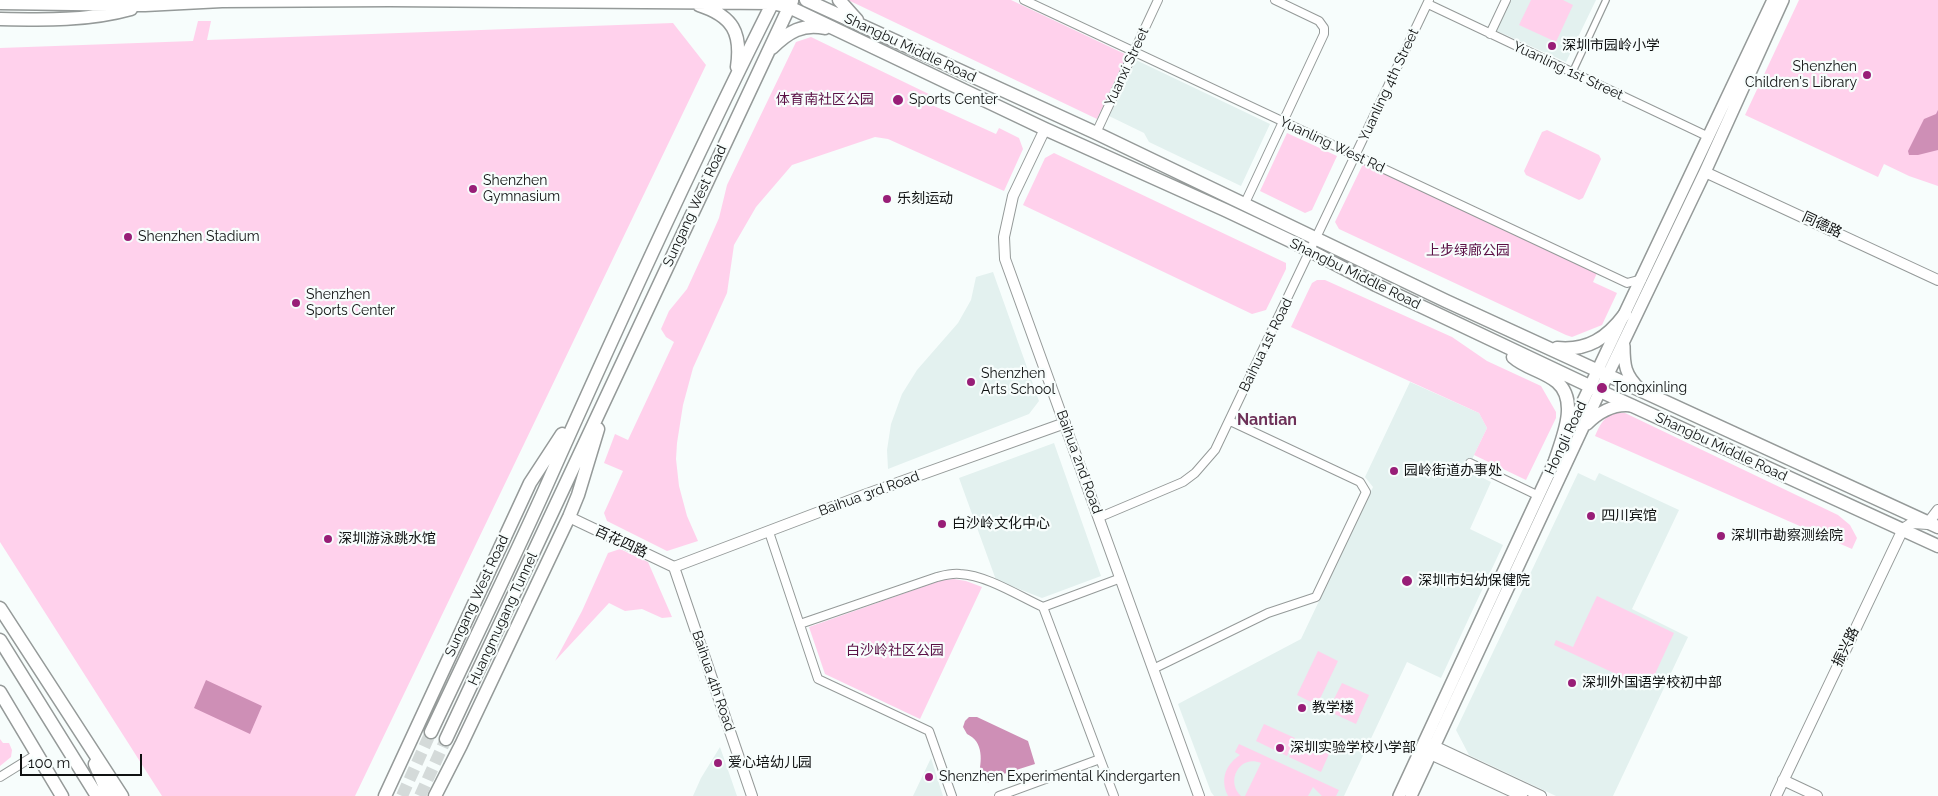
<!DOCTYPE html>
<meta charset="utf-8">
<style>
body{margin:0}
#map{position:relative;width:1938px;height:796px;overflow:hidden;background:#f7fdfc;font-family:Raleway,sans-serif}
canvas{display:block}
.scale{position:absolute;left:20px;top:754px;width:122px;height:22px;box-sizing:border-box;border:2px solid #101212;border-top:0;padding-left:6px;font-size:15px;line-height:18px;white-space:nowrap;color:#101212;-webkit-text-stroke:4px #f7fdfc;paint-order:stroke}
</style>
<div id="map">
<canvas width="1938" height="796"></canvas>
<div class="scale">100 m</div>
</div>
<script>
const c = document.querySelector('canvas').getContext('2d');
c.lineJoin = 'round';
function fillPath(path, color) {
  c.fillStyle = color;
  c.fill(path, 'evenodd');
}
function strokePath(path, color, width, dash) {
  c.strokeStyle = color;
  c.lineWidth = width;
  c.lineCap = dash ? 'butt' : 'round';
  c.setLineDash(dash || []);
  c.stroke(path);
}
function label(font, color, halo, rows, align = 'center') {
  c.font = font + ' Raleway,"Noto Sans SC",sans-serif';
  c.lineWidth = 4.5;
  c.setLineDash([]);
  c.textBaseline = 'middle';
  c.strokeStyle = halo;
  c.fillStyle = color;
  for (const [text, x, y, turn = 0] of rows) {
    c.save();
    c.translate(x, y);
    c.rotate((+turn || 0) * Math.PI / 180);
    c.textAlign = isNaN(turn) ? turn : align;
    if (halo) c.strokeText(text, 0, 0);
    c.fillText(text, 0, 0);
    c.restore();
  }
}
const built = new Path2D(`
 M 1510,0 L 1596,0 L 1566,62 L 1495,30 Z
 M 1136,60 L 1270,124 L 1241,186 L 1149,142 L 1144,133 L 1109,116 Z
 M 993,272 L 1039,401 L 1029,414 L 888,469 L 887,450 L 891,424 L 902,394 L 917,370 L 958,323 L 971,300 L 976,277 Z
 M 1410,382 L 1479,413 L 1487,428 L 1467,470 L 1491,482 L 1470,529 L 1503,545 L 1441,678 L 1407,662 L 1344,796 L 1214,796 L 1211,792 L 1178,704 L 1301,639 L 1373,487 L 1365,477 Z
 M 1054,443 L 1101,576 L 1042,598 L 996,580 L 959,478 Z
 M 1578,473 L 1595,481 L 1599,473 L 1679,510 L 1632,609 L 1688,637 L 1613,796 L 1556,796 L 1469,755 L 1456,730 Z
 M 720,747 L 737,796 L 693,796 L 701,778 Z
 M 931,758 L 943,796 L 913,796 Z`);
const green = new Path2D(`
 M 848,0 L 1011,0 L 1127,55 L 1097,119 Z
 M 1531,0 L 1563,0 L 1573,5 L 1556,42 L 1519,25 Z
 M 1799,0 L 1938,0 L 1938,186 L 1909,176 L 1884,164 L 1878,177 L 1745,115 Z
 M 198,21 L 211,21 L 207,40 L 673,23 L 706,65 L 355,796 L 162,796 L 0,542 L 0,48 L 193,41 Z
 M 811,37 L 935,97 L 932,105 L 996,134 L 999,128 L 1019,138 L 1023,149 L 1004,191 L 888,139 L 875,137 L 792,165 L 756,207 L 734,245 L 727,293 L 693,368 L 683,405 L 677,443 L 676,459 L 679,486 L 687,516 L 698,541 L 667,551 L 607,521 L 604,513 L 623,471 L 604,463 L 615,434 L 628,440 L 674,342 L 666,337 L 661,329 L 669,311 L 687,289 L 704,252 L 719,218 L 727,185 L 796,42 Z
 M 1547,130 L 1599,155 L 1601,159 L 1583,198 L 1579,200 L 1526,175 L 1524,171 L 1542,132 Z
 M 1287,133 L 1337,156 L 1312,210 L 1305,213 L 1260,191 Z
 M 1054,153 L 1286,263 L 1286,269 L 1266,310 L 1252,314 L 1023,205 L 1045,158 Z
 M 1363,164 L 1597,273 L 1593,282 L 1617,293 L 1602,325 L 1572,337 L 1566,335 L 1339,229 L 1335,222 Z
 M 1317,280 L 1325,280 L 1452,337 L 1487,361 L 1541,386 L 1556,412 L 1556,418 L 1526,480 L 1474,455 L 1487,428 L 1479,413 L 1291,327 L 1312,283 Z
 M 1615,413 L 1625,413 L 1838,515 L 1850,525 L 1857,538 L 1852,549 L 1595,436 C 1600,425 1603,417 1615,413 Z
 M 620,549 L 648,562 L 672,617 L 662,618 L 642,609 L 625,611 L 609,603 L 555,661 L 582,611 L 608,553 Z
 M 954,579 L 966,581 L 982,587 L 920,719 L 825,674 L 809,627 L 942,580 Z
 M 1597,596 L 1674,633 L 1648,689 L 1554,645 L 1556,640 L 1573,647 Z
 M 1318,651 L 1338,661 L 1317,705 L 1297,695 Z
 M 1342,683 L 1369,695 L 1356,724 L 1328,711 Z
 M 1264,724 L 1295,738 L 1287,756 L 1256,741 Z
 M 0,739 L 3,743 L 9,743 L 12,750 L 11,757 L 0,766 Z
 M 1298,739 L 1329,754 L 1321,772 L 1289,757 Z
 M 1239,744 L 1339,790 L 1336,796 L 1322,796 L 1313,787 L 1308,796 L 1245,796 L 1261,763 C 1240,754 1225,781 1241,796 L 1228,796 C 1220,780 1225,765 1240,755 L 1235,752 Z`);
const water = new Path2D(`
 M 1938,110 L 1938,150 L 1918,155 L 1909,155 L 1908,151 L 1924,119 L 1936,114 Z
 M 206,680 L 262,706 L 250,734 L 194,708 Z
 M 969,717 L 977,717 L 1028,741 L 1035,764 L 994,777 L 988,783 L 980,781 L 978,778 C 982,761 984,742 967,734 L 963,727 L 965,721 Z`);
const primaryTunnel = new Path2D(`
 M 402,796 L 431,732
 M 420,796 L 446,739`);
const pedestrian = new Path2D(`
 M 1574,69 L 1606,0`);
const minor = new Path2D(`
 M 1024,0 L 1627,283 L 1642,279
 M 1428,4 L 1709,137
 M 1490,34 L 1506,0
 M 1096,133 L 1158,0
 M 1245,203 L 1324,34 L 1324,28 L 1319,21 L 1275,0
 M 1470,463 L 1539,496
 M 1100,517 L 1183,482 L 1195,473 L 1215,450 L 1429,0
 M 769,532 L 818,679 L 929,731 L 952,796
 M 1043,607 L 1121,578
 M 800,624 L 937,577 C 945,575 952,573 960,574 C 986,575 1019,596 1043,607 L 1114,796
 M 1153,669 L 1268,613 L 1316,597 L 1366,492 L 1360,482 L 1230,421
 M 0,777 L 37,754
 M 999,796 L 1100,759`);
const tertiary = new Path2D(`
 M 1045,129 L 1013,196 L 1004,237 L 1005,259 L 1199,796
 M 1705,172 L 1938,280
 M 569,517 L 674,567 L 752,796
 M 1928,523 L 1938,510
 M 674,567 L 864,495 L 1065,423
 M 1428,746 L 1434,746 L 1541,796
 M 1425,749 L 1430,754 L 1522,796
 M 1783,780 L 1817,796
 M 1776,796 L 1903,529 L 1912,523 L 1928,524`);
const secondary = new Path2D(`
 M 1624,346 C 1624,365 1625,375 1640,389
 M 1587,424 C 1599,412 1614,403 1633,406
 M 1566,437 L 1773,0
 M 1399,796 L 1557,456
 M 1411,796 L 1600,391 L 1705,172 L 1783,0`);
const primary = new Path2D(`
 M 806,0 L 1096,133 L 1446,301 L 1938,527
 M 839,0 L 857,20
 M 0,3 L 145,5 L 222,1 L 390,0 L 772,3 L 789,7 L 1045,129 L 1225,210 L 1297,244 L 1376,285 L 1600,391 L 1938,546
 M 699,5 C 733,16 742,33 737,67
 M 0,19 C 45,20 88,21 131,9
 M 772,48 C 788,32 803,23 825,28
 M 1557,348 C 1588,351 1607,338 1625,314
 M 1513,357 C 1525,368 1544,371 1557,382 C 1580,402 1561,441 1554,464
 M 0,608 L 122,796
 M 0,640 L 97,796
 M 0,692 L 62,796
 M 431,732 C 469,651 508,571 545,489 C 618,325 693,161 774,0
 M 446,739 L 792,1
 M 95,764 L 109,796
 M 385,796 L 530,483 L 562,434
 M 435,796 L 461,745 L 569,517 L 578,495 L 598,429`);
const markers = [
 [1552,46,5,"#981e77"],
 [1867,75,5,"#981e77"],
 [898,100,6,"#981e77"],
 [473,189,5,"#981e77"],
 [887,199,5,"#981e77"],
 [128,237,5,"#981e77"],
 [296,303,5,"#981e77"],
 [971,382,5,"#981e77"],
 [1602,388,6,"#981e77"],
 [1394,471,5,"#981e77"],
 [1591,516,5,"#981e77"],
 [942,524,5,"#981e77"],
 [1721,536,5,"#981e77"],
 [328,539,5,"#981e77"],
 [1407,581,6,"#981e77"],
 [1572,683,5,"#981e77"],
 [1302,708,5,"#981e77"],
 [1280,748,5,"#981e77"],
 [718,763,5,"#981e77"],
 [929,777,5,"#981e77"]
];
const poiNames = [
 ["深圳市园岭小学",1562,46],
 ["Shenzhen",1857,67,"right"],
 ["Children's Library",1857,83,"right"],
 ["Sports Center",909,100],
 ["Shenzhen",483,181],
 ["Gymnasium",483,197],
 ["乐刻运动",897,199],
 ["Shenzhen Stadium",138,237],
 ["Shenzhen",306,295],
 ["Sports Center",306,311],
 ["Shenzhen",981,374],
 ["Arts School",981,390],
 ["Tongxinling",1613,388],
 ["园岭街道办事处",1404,471],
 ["四川宾馆",1601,516],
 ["白沙岭文化中心",952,524],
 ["深圳市勘察测绘院",1731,536],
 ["深圳游泳跳水馆",338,539],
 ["深圳市妇幼保健院",1418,581],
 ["深圳外国语学校初中部",1582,683],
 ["教学楼",1312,708],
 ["深圳实验学校小学部",1290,748],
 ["爱心培幼儿园",728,763],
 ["Shenzhen Experimental Kindergarten",939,777]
];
const streetNames = [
 ["Shangbu Middle Road",910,48,25],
 ["Yuanxi Street",1127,67,-65],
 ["Yuanling 1st Street",1568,71,25],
 ["Yuanling 4th Street",1389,85,-65],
 ["Yuanling West Rd",1332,145,25],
 ["Sungang West Road",695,206,-65],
 ["同德路",1822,225,25],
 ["Shangbu Middle Road",1355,274,26],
 ["Baihua 1st Road",1266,345,-64],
 ["Hongli Road",1566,438,-65],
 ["Shangbu Middle Road",1721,447,25],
 ["Baihua 2nd Road",1079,462,70],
 ["Baihua 3rd Road",869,494,-20],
 ["百花四路",621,542,25],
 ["Sungang West Road",477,596,-65],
 ["Huangmugang Tunnel",503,619,-65],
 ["振兴路",1846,647,-64],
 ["Baihua 4th Road",713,681,71]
];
const parkNames = [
 ["体育南社区公园",825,100],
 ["上步绿廊公园",1468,251],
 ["白沙岭社区公园",895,651]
];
const quarterNames = [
 ["Nantian",1267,420]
];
fillPath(built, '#e3f1ef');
fillPath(green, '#ffd1ec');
fillPath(water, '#ce8fb6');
strokePath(primaryTunnel, '#d4dad9', 12, [12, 6]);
strokePath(pedestrian, '#959a99', 8);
strokePath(minor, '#959a99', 10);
strokePath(tertiary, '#959a99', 12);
strokePath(secondary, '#959a99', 14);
strokePath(primary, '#959a99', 15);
strokePath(pedestrian, '#fff', 5.5);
strokePath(minor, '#fff', 8);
strokePath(tertiary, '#fff', 10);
strokePath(secondary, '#fff', 11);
strokePath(primary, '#fff', 12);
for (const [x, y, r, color] of markers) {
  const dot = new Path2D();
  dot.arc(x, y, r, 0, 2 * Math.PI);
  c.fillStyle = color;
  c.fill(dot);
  strokePath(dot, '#f7fdfc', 2);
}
label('14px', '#101212', '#f7fdfc', poiNames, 'left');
label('14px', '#101212', '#f7fdfc', streetNames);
label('14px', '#5b1146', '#f7fdfc', parkNames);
label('bold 16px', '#6d3158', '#f7fdfc', quarterNames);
</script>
